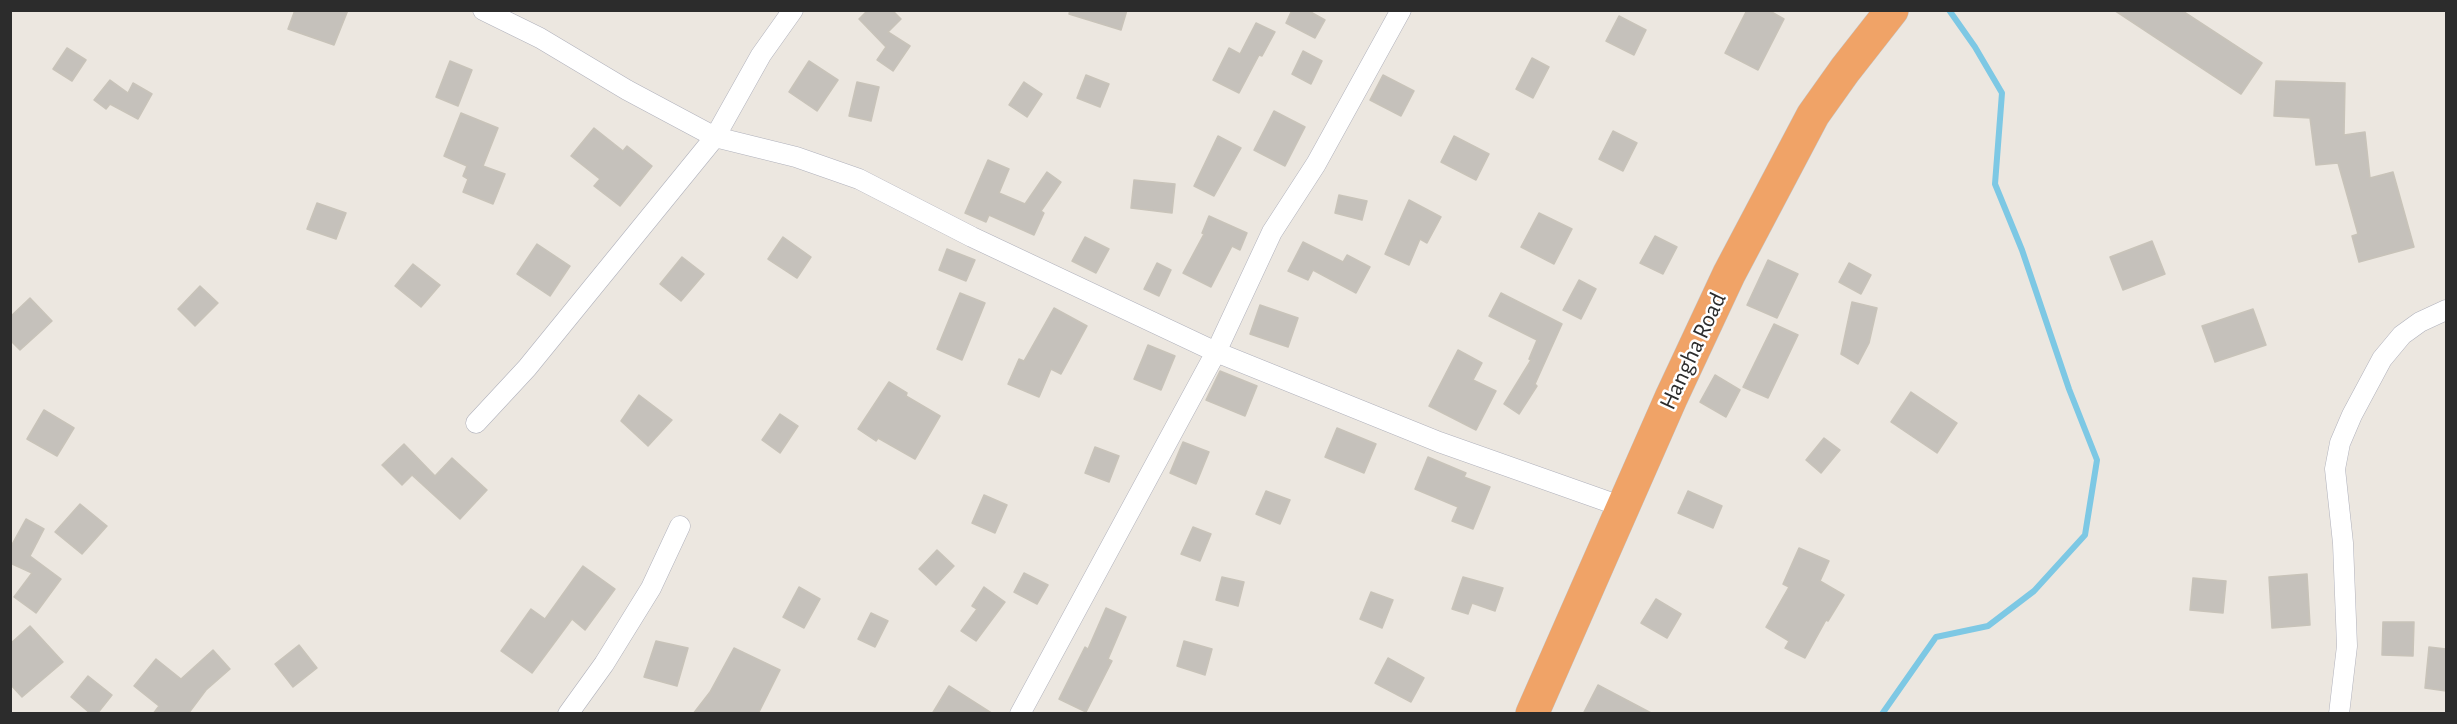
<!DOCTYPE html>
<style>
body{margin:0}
#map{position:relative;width:2457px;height:724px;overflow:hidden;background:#ece7e0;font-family:"Alegreya Sans",sans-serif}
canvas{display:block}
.frame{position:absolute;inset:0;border:12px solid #2c2c2c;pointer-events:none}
</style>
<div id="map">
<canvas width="2457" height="724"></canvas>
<div class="frame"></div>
</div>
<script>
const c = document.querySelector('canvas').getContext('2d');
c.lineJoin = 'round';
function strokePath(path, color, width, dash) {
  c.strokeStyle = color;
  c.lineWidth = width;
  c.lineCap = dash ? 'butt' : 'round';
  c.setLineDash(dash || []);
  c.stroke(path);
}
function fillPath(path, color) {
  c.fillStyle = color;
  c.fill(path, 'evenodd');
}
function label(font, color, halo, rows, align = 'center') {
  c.font = font + ' "Alegreya Sans",sans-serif';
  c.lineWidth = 5;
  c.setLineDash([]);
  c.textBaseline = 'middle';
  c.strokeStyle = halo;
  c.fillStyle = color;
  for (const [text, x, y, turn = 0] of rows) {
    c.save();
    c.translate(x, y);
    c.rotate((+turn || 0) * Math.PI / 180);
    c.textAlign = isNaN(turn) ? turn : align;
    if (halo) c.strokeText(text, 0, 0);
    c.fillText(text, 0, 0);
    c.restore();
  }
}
const stream = new Path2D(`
 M 1882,714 L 1936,637 L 1988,626 L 2034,591 L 2085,535 L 2097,460 L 2069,389 L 2022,250 L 1995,184 L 2002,93 L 1975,47 L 1949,10`);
const building = new Path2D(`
 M 295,10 L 348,10 L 334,45 L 288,29 Z
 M 868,10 L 892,10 L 901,19 L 888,32 L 910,46 L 893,71 L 877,60 L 886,47 L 859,19 Z
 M 1070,10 L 1127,10 L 1121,30 L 1069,14 Z
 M 1292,10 L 1307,10 L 1325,20 L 1315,38 L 1286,23 Z
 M 1747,10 L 1768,10 L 1784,19 L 1758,70 L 1725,53 Z
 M 2114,10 L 2181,10 L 2262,63 L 2241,94 Z
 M 1619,16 L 1646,30 L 1634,55 L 1606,41 Z
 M 1256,23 L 1275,32 L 1262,56 L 1259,55 L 1239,93 L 1213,80 L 1229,48 L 1240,54 Z
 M 67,48 L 86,60 L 72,81 L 53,69 Z
 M 1303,51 L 1322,61 L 1311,84 L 1292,74 Z
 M 1532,58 L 1549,67 L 1533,98 L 1516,89 Z
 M 450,61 L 472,70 L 458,106 L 436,97 Z
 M 809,61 L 838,80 L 817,111 L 789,92 Z
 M 1086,75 L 1109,84 L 1100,107 L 1077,98 Z
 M 1383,75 L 1414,91 L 1401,116 L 1370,100 Z
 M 110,80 L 128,93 L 133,83 L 152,94 L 138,119 L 110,104 L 106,109 L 94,100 Z
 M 2276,81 L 2345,83 L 2344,135 L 2365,132 L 2370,178 L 2393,172 L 2414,247 L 2359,262 L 2352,236 L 2358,234 L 2338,163 L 2316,165 L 2310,118 L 2274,116 Z
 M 857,82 L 879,87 L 871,121 L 849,116 Z
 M 1024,82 L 1042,94 L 1027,117 L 1009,105 Z
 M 1274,111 L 1305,127 L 1285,166 L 1254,150 Z
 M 461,113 L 498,128 L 483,166 L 505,174 L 493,204 L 463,192 L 468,179 L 463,176 L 467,166 L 444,156 Z
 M 594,128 L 623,151 L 627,146 L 652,166 L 620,206 L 594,186 L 600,179 L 571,156 Z
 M 1613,131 L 1637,143 L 1623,171 L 1599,159 Z
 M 1218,136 L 1241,148 L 1214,196 L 1194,186 Z
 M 1454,136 L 1489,154 L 1476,180 L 1441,162 Z
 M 988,160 L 1009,169 L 999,193 L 1025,204 L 1047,172 L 1061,182 L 1041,211 L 1044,213 L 1034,235 L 989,215 L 986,222 L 965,213 Z
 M 1134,180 L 1175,184 L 1172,213 L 1131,208 Z
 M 1339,195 L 1367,201 L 1362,220 L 1335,213 Z
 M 1409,200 L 1441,217 L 1427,243 L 1420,239 L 1409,265 L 1385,254 Z
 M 317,203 L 346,213 L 336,239 L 307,229 Z
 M 1539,213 L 1572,229 L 1554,264 L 1521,247 Z
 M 1209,216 L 1247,233 L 1240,250 L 1232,246 L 1211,287 L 1183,273 L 1204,234 L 1202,233 Z
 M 1655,236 L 1677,247 L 1663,274 L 1640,263 Z
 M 783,237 L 811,257 L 797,278 L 768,259 Z
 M 1085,237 L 1109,249 L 1096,273 L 1072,261 Z
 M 2152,241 L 2165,274 L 2123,290 L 2110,257 Z
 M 1303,242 L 1343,262 L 1347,255 L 1370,267 L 1356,293 L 1313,270 L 1308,280 L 1288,271 Z
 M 537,244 L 570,266 L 550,296 L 517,274 Z
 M 947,249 L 975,260 L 966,281 L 939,270 Z
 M 682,257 L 704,274 L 681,301 L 660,284 Z
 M 1768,260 L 1798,274 L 1777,318 L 1747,305 Z
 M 1157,263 L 1171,270 L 1159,296 L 1144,289 Z
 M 1849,263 L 1871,275 L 1861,294 L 1839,282 Z
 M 413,264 L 440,285 L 421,307 L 395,286 Z
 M 1579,280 L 1596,289 L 1581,319 L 1563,310 Z
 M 200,286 L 218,303 L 195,326 L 178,309 Z
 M 960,293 L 985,303 L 962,360 L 937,349 Z
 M 1501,293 L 1562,324 L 1535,384 L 1537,386 L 1519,414 L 1504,404 L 1531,360 L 1529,359 L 1537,340 L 1489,316 Z
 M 30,298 L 52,321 L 20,350 L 10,340 L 10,317 Z
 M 1852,302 L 1877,308 L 1869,343 L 1858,364 L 1841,354 Z
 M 1260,305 L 1298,318 L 1288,347 L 1250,334 Z
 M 1054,308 L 1087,326 L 1061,374 L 1051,369 L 1039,397 L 1008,384 L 1019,359 L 1024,361 Z
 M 2253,309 L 2266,345 L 2215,362 L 2202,326 Z
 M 1774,324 L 1798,335 L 1768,398 L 1743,387 Z
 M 1148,345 L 1175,356 L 1161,390 L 1134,379 Z
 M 1458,350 L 1482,363 L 1473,380 L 1496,391 L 1476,430 L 1429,406 Z
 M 1220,371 L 1257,386 L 1245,416 L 1206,400 Z
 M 1715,375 L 1740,390 L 1726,417 L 1700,402 Z
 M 889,382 L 907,393 L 906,396 L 940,416 L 915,459 L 878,438 L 876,441 L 858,429 Z
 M 1911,392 L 1957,423 L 1937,453 L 1891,422 Z
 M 639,395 L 672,420 L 648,446 L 621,421 Z
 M 44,410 L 74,428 L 57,456 L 27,439 Z
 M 780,414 L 798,426 L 780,453 L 762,440 Z
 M 1337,428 L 1376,444 L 1364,473 L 1325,457 Z
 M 1824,438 L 1840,450 L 1821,473 L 1806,460 Z
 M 1183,442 L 1209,452 L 1196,484 L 1170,473 Z
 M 404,444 L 435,476 L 452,458 L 487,490 L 460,519 L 412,475 L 402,485 L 382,465 Z
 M 1095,447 L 1119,456 L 1109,482 L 1085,473 Z
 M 1428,457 L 1466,473 L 1464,477 L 1490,487 L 1473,529 L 1452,521 L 1458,507 L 1415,489 Z
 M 1266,491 L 1290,500 L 1280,524 L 1256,514 Z
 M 1688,491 L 1722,506 L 1713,528 L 1678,513 Z
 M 984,495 L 1007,505 L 995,533 L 972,523 Z
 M 80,504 L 107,526 L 82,554 L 55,532 Z
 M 26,519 L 44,529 L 30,556 L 61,579 L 36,613 L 14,597 L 32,573 L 10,563 L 10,548 Z
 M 1193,527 L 1211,534 L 1200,561 L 1181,554 Z
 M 1799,548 L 1829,561 L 1820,581 L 1844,595 L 1828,621 L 1826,620 L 1805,658 L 1785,648 L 1789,641 L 1766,627 L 1789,587 L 1783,584 Z
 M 937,550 L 954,566 L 936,585 L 919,569 Z
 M 583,566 L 615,589 L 585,630 L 572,619 L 532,673 L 501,651 L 531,609 L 545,619 Z
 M 1024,573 L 1048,585 L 1037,604 L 1014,592 Z
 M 2307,574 L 2310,625 L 2272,628 L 2269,577 Z
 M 1222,577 L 1244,582 L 1238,606 L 1216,600 Z
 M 1463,577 L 1503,588 L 1495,611 L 1472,603 L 1468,614 L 1452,609 Z
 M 2193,578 L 2226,581 L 2223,613 L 2190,610 Z
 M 799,587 L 820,599 L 804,628 L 783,617 Z
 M 984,587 L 1005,602 L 976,641 L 961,631 L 977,609 L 972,606 Z
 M 1371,592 L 1393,600 L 1382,628 L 1360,619 Z
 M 1656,599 L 1681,614 L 1667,638 L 1641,623 Z
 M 1106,608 L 1126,617 L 1108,659 L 1112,661 L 1086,712 L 1059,699 L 1085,647 L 1088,649 Z
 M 871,613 L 888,621 L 875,647 L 858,639 Z
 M 2383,622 L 2414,622 L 2413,656 L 2382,655 Z
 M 30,626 L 63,662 L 22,697 L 10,684 L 10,644 Z
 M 656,641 L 688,648 L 677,686 L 644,677 Z
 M 1184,641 L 1212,649 L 1205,675 L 1177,666 Z
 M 299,645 L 317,668 L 293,687 L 275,664 Z
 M 2429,647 L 2446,649 L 2446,691 L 2425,688 Z
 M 734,648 L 780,670 L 758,714 L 693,714 L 710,692 Z
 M 213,650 L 230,669 L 206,690 L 188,714 L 153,714 L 159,706 L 134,686 L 156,659 L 181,679 Z
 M 1388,658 L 1424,678 L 1411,702 L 1375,683 Z
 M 88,676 L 112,695 L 97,714 L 91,714 L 71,697 Z
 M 1598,685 L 1653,714 L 1583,714 Z
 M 949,686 L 993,714 L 932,714 Z`);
const street = new Path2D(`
 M 483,10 L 540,38 L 627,90 L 715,137 L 796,157 L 859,179 L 972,237 L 1216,352 L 1439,442 L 1623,507
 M 476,423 L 527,368 L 715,137 L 761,55 L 793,10
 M 568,714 L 604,664 L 651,588 L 680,526
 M 1020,714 L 1216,352 L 1272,232 L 1316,164 L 1401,10
 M 2339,714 L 2347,646 L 2343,543 L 2335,469 L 2340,443 L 2352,415 L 2382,359 L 2402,335 L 2420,322 L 2446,310`);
const highway = new Path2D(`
 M 1532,714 L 1671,398 L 1729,274 L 1813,115 L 1845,70 L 1892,10`);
const streetNames = [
 ["Hangha Road",1693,351,-65]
];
strokePath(stream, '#7dc8e4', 6);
fillPath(building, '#c5c1bb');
strokePath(building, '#c8c3b9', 1.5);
strokePath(street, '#b0b1bb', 21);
strokePath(highway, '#c4c4c4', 34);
strokePath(street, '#fff', 20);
strokePath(highway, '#f0a367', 33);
label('24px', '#2c2c2c', '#fff', streetNames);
</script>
